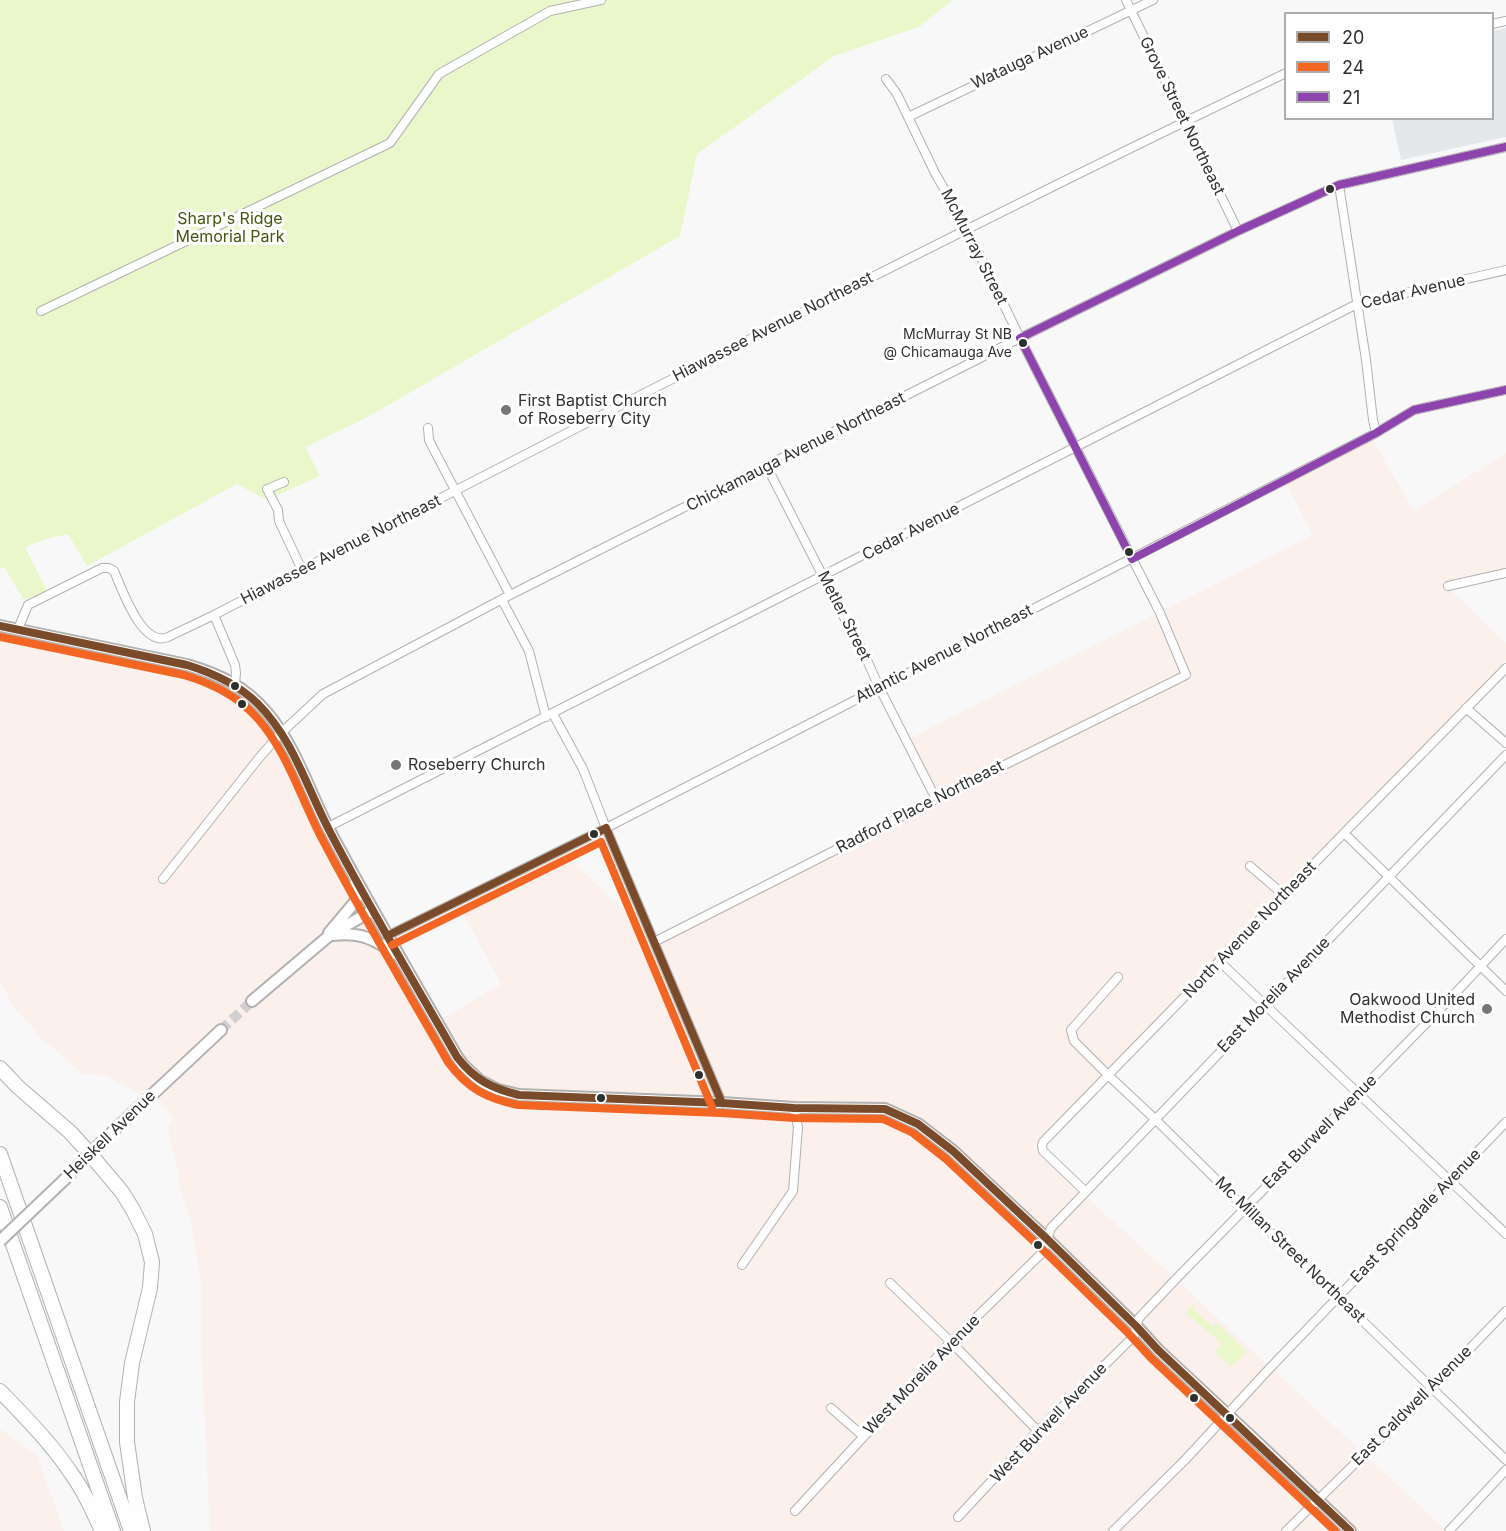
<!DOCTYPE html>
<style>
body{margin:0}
#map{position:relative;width:1506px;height:1531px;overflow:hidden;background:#f8f8f8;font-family:Inter,sans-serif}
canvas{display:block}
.legend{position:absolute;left:1284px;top:12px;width:210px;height:108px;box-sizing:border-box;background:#fff;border:2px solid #acacac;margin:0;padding:8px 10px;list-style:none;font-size:18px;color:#2f3030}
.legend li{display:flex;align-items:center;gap:12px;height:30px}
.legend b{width:30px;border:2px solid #acacac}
</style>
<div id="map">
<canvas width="1506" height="1531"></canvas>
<ul class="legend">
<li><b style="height:8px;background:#7a4b2a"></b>20</li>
<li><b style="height:8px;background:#f26522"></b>24</li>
<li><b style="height:8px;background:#8e44ad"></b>21</li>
</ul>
</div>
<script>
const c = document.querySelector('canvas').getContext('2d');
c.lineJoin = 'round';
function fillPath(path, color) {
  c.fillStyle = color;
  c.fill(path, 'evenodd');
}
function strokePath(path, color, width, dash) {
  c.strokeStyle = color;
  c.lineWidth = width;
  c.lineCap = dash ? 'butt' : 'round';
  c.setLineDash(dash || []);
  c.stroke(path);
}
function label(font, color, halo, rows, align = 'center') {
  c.font = font + ' Inter,sans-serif';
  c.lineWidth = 6;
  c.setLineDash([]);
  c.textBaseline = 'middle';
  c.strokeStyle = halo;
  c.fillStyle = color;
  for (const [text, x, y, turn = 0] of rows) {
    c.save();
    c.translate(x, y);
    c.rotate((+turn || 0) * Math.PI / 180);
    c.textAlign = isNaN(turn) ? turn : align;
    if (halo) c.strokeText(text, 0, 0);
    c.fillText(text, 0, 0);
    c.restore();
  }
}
const built = new Path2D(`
 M 1506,28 L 1506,137 L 1401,160 L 1392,119 L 1492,118 L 1493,31 Z`);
const industrial = new Path2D(`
 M 1372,439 L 1414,511 L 1506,453 L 1506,570 L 1444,584 L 1506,643 L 1506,661 L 1033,1147 L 1447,1531 L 210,1531 L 202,1361 L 201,1284 L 190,1218 L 181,1192 L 178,1170 L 171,1146 L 168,1128 L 174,1117 L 162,1105 L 107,1076 L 82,1073 L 41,1038 L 12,1004 L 0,981 L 0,640 L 176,673 L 222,688 L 249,711 L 284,761 L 346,890 L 383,956 L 391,960 L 403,975 L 432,1025 L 501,984 L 459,906 L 563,853 L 659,943 L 939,801 L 907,740 L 1313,535 L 1286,483 Z
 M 0,1429 L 37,1455 L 64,1531 L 0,1531 Z`);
const green = new Path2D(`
 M 0,0 L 953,0 L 919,27 L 834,56 L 697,154 L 680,236 L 366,418 L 305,447 L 320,476 L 267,500 L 237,484 L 87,566 L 68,534 L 46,539 L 25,547 L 47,591 L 24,600 L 4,567 L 0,569 Z
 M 1195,1302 L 1195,1303 L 1192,1308 L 1212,1326 L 1216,1324 L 1219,1325 L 1247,1352 L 1231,1367 L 1215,1352 L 1222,1344 L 1204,1328 L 1185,1313 Z`);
const secondaryTunnel = new Path2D(`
 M 221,1030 L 252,1001`);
const street = new Path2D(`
 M 1126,0 L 1238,231
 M 1492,24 L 1506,21
 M 908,117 L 1153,0
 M 1339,185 L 1366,360 L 1373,420 L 1376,433
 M 41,311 L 390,143 L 439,74 L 550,11 L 601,0
 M 428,428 L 429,440 L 433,448 L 510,595
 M 767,467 L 852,633 L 862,649 L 879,687 L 936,799
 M 284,482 L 267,489 L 278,510 L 279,521 L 302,570
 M 1448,586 L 1506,573
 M 502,600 L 529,651 L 546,717
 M 214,615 L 235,665 L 236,673 L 235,684
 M 18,629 L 28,605 L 102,568 L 109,568 L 114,571 C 122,589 142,648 168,637 L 214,615 C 570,432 924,246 1286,73
 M 1466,708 L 1506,743
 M 553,714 L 583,769 L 606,828 L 722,1103
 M 328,827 L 1357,304 L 1506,270
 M 1344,833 L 1506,991
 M 1250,866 L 1284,895
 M 163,879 L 259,758 L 281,733 L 323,694 L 510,595 L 1020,338 L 1238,231 L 1339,185 L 1506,147
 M 387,936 L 606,828 L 1376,433 L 1414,410 L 1506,390
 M 654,942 L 936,799 L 1186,675 L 1160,613 L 1020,338 L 967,229 L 935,173 L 897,94 L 886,79
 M 1219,961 L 1506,1234
 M 1118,977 L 1071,1030 L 1074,1041 L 1108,1075 L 1155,1119 L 1245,1208 L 1338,1297 L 1506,1460
 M 1086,1192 L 1043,1151 L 1042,1146 L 1043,1142 L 1344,833 L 1506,668
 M 742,1265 L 793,1191 L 798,1127 L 794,1108
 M 890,1283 L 951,1342 L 1038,1431
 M 831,1408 L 863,1436
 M 795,1511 L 951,1342 L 1043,1252 L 1051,1228 L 1506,755
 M 958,1517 L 1038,1431 L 1134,1336 L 1139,1318 L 1176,1279 L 1448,1001 L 1506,939
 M 1113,1531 L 1185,1460 L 1269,1369 L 1506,1122
 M 1286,1531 L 1432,1388 L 1506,1311
 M 1449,1531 L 1506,1470`);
const secondary = new Path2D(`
 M 0,626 L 187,665 C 220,675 244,686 267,713 C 296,747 309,792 329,830 C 370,907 414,982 457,1057 L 463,1065 L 480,1081 L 498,1090 L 519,1095 L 722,1103 L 794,1108 L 885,1109 L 918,1124 L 953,1151 L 1047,1239 L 1137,1327 L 1158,1350 L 1261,1446 L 1350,1531
 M 329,933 L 355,902 L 356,898 L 355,883
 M 333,935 C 361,932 374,939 396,954
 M 252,1001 L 330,935 L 373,910
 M 63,1181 L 106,1138 L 221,1030`);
const highway = new Path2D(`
 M 0,1068 L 18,1087 L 70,1132 L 90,1154 L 122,1192 L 133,1210 L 145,1234 L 152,1262 L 150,1288 L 132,1363 L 127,1402 L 127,1442 L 135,1498 L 143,1531
 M 0,1154 L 131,1531
 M 0,1207 L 113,1531
 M 0,1391 C 25,1417 51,1443 71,1473 C 84,1491 93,1511 102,1531`);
const secondaryBridge = new Path2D(`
 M 0,1241 L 63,1181`);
const bus1 = new Path2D(`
 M 0,626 L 187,665 C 213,673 238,684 258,704 C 293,739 307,788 329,830 C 369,907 414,982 457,1057 C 475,1080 491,1088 519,1095 L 722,1103 L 794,1108 L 885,1109 L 918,1124 L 953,1151 L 1047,1239 L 1137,1327 L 1158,1350 L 1350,1531
 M 387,936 L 606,828 L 722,1103`);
const bus2 = new Path2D(`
 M 0,637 L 184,675 C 213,684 238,696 258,719 C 287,752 300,796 320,835 C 360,912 405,987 448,1062 C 468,1089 486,1098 518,1105 L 721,1113 L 794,1118 L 883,1119 L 913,1133 L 946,1159 L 1040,1247 L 1129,1334 L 1151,1358 L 1335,1531
 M 392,945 L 601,842 L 712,1107`);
const bus3 = new Path2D(`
 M 1506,147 L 1339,185 L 1238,231 L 1020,338 L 1132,559 L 1376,433 L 1414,410 L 1506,390`);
const markers = [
 [1330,189,5,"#2f3030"],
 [1023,343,5,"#2f3030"],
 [506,410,6,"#757676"],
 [1129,552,5,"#2f3030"],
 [235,686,5,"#2f3030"],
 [242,704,5,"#2f3030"],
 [396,765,6,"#757676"],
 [594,834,5,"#2f3030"],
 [1487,1009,6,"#757676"],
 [699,1075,5,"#2f3030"],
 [601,1098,5,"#2f3030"],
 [1038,1245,5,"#2f3030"],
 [1194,1398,5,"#2f3030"],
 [1230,1418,5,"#2f3030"]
];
const busNames = [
 ["McMurray St NB",1012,335],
 ["@ Chicamauga Ave",1012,353]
];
const streetNames = [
 ["Watauga Avenue",1030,58,-25],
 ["Grove Street Northeast",1182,116,64],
 ["McMurray Street",974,247,63],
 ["Cedar Avenue",1413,292,-13],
 ["Hiawassee Avenue Northeast",773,327,-27],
 ["Chickamauga Avenue Northeast",796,452,-27],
 ["Cedar Avenue",911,532,-27],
 ["Hiawassee Avenue Northeast",341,550,-27],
 ["Metler Street",844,616,63],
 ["Atlantic Avenue Northeast",944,654,-27],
 ["Radford Place Northeast",920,807,-27],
 ["North Avenue Northeast",1250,930,-46],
 ["East Morelia Avenue",1274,995,-46],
 ["East Burwell Avenue",1320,1132,-45],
 ["Heiskell Avenue",110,1135,-44],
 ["East Springdale Avenue",1416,1216,-46],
 ["Mc Millan Street Northeast",1290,1250,44],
 ["West Morelia Avenue",922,1375,-46],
 ["East Caldwell Avenue",1412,1406,-45],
 ["West Burwell Avenue",1049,1423,-46]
];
const parkNames = [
 ["Sharp's Ridge",230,219],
 ["Memorial Park",230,237]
];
const poiNames = [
 ["First Baptist Church",518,401],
 ["of Roseberry City",518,419],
 ["Roseberry Church",408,765],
 ["Oakwood United",1475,1000,"right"],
 ["Methodist Church",1475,1018,"right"]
];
fillPath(built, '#e4e8eb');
fillPath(industrial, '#fbf0eb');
fillPath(green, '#e9f7cb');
strokePath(secondaryTunnel, '#d0d0d0', 10, [10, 5]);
strokePath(street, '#b1b1b1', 10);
strokePath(secondary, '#b1b1b1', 14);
strokePath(highway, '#b1b1b1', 16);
strokePath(street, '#fefefe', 8);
strokePath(secondary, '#fefefe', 10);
strokePath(highway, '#fefefe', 14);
strokePath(secondaryBridge, '#b1b1b1', 14, []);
strokePath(secondaryBridge, '#fefefe', 10);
strokePath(bus1, '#7a4b2a', 8);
strokePath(bus2, '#f26522', 8);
strokePath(bus3, '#8e44ad', 8);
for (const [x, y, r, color] of markers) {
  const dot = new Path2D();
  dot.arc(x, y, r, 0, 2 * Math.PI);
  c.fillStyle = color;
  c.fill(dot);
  strokePath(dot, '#fff', 2);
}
label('14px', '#2f3030', '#fff', busNames, 'right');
label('16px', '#2f3030', '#fff', streetNames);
label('16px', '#44550e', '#fff', parkNames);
label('16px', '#2f3030', '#fff', poiNames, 'left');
</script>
